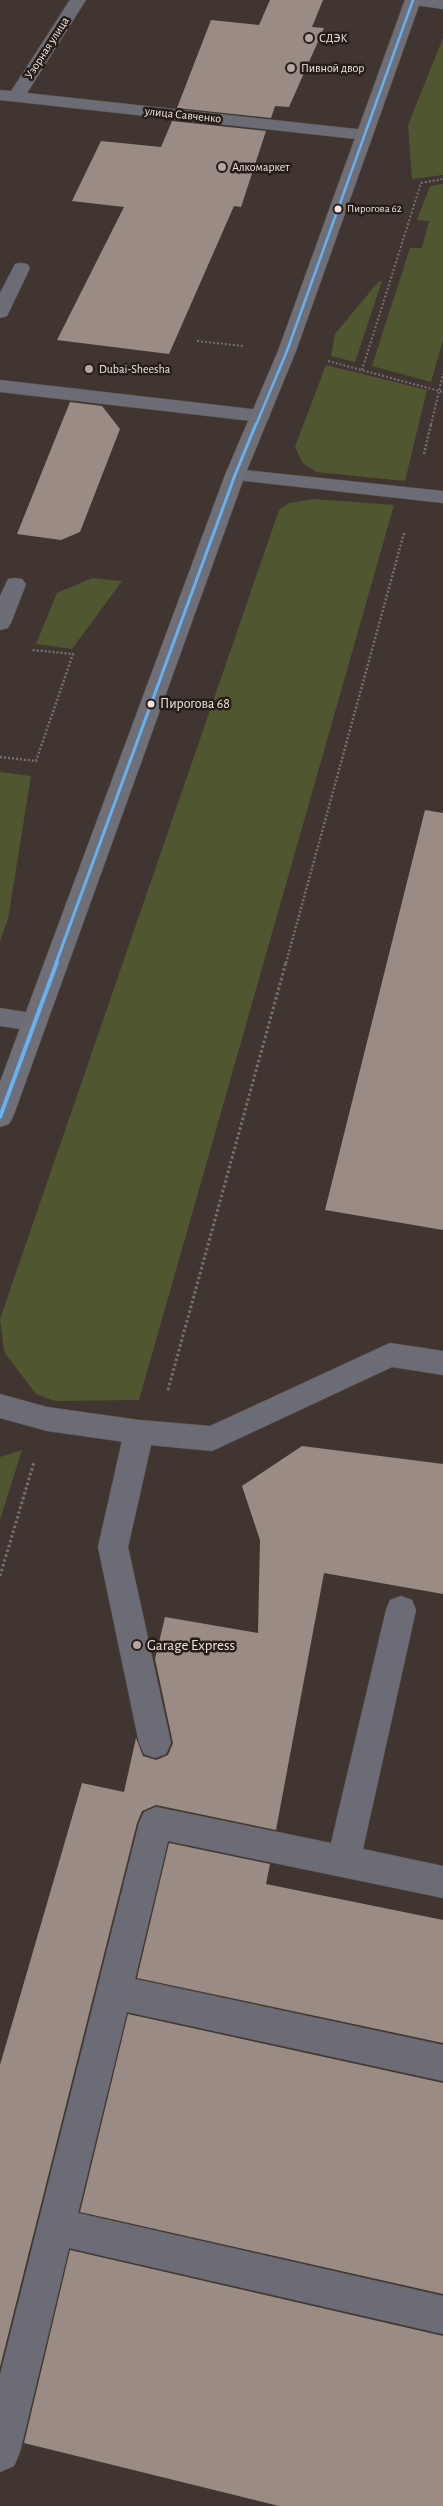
<!DOCTYPE html>
<meta charset="utf-8">
<style>
body{margin:0}
canvas{display:block;background:#403530}
</style>
<canvas width="443" height="2506"></canvas>
<script>
const c = document.querySelector('canvas').getContext('2d');
c.lineJoin = 'round';
function fillPath(path, color) {
  c.fillStyle = color;
  c.fill(path, 'evenodd');
}
function strokePath(path, color, width, dash) {
  c.strokeStyle = color;
  c.lineWidth = width;
  c.lineCap = dash ? 'butt' : 'round';
  c.setLineDash(dash || []);
  c.stroke(path);
}
function label(font, color, halo, rows, align = 'center') {
  c.font = font + ' "Alegreya Sans",sans-serif';
  c.lineWidth = 5;
  c.setLineDash([]);
  c.textBaseline = 'middle';
  c.strokeStyle = halo;
  c.fillStyle = color;
  for (const [text, x, y, turn = 0] of rows) {
    c.save();
    c.translate(x, y);
    c.rotate((+turn || 0) * Math.PI / 180);
    c.textAlign = isNaN(turn) ? turn : align;
    if (halo) c.strokeText(text, 0, 0);
    c.fillText(text, 0, 0);
    c.restore();
  }
}
const green = new Path2D(`
 M 443,38 L 443,175 L 412,179 L 408,125 Z
 M 443,184 L 443,340 L 431,382 L 372,366 L 410,248 L 422,248 L 429,221 L 417,220 L 430,186 Z
 M 379,281 L 382,281 L 355,362 L 331,356 L 335,334 Z
 M 326,365 L 427,390 L 405,481 L 316,472 L 303,463 L 295,447 Z
 M 314,499 L 394,505 L 139,1400 L 55,1401 L 36,1394 L 4,1352 L 0,1319 L 279,510 L 289,503 Z
 M 92,578 L 122,581 L 72,649 L 36,644 L 57,593 Z
 M 0,772 L 31,776 L 8,919 L 0,941 Z
 M 22,1450 L 0,1520 L 0,1457 Z`);
const building = new Path2D(`
 M 270,0 L 323,0 L 312,27 L 324,28 L 289,107 L 275,106 L 271,118 L 177,108 L 211,20 L 259,25 Z
 M 172,121 L 266,131 L 241,207 L 234,206 L 169,354 L 57,340 L 124,207 L 72,201 L 101,141 L 161,147 Z
 M 70,402 L 102,406 L 120,429 L 80,532 L 61,540 L 17,534 Z
 M 425,810 L 443,813 L 443,1230 L 325,1210 Z
 M 302,1446 L 443,1464 L 443,1594 L 324,1573 L 276,1830 L 156,1805 L 142,1811 L 137,1823 L 0,2367 L 0,2065 L 82,1783 L 124,1792 L 136,1738 L 143,1756 L 156,1760 L 168,1755 L 173,1743 L 155,1659 L 165,1617 L 258,1633 L 260,1540 L 242,1486 Z
 M 169,1843 L 270,1864 L 266,1884 L 443,1920 L 443,2043 L 137,1978 Z
 M 128,2014 L 443,2083 L 443,2294 L 80,2212 Z
 M 70,2250 L 443,2336 L 443,2506 L 279,2506 L 24,2443 Z`);
const pathFar2 = new Path2D(`
 M 197,341 L 243,346
 M 328,361 L 443,392
 M 362,370 L 421,183 L 443,179
 M 431,425 L 443,374`);
const pathFar1 = new Path2D(`
 M 424,454 L 431,424
 M 0,757 L 36,761 L 73,654 L 32,650
 M 286,963 L 404,533`);
const path = new Path2D(`
 M 168,1390 L 286,962
 M 0,1576 L 34,1462`);
const lane = new Path2D(`
 M 405,0 L 443,0 L 443,9 L 407,4 Z
 M 21,263 L 27,264 L 30,268 L 9,312 L 7,316 L 0,318 L 0,293 L 15,264 Z
 M 0,380 L 260,410 L 267,412 L 270,416 L 267,420 L 260,422 L 0,392 Z
 M 235,469 L 443,491 L 443,503 L 228,479 L 225,475 L 228,471 Z
 M 15,578 L 22,579 L 26,584 L 11,623 L 8,628 L 0,630 L 0,596 L 8,579 Z
 M 0,1008 L 43,1015 L 47,1022 L 43,1029 L 34,1031 L 0,1026 Z
 M 139,1420 L 149,1423 L 154,1432 L 128,1547 L 171,1743 L 166,1754 L 155,1758 L 144,1754 L 139,1743 L 98,1547 L 124,1432 L 129,1423 Z
 M 401,1596 L 412,1600 L 416,1610 L 363,1849 L 443,1866 L 443,1898 L 168,1841 L 135,1979 L 443,2045 L 443,2081 L 127,2012 L 78,2213 L 443,2296 L 443,2334 L 69,2248 L 20,2452 L 14,2466 L 0,2472 L 0,2375 L 139,1823 L 144,1812 L 156,1807 L 331,1843 L 386,1610 L 390,1600 Z`);
const street = new Path2D(`
 M 70,0 L 86,0 L 27,93 L 365,130 L 371,131 L 373,135 L 371,139 L 365,140 L 0,100 L 0,90 L 11,91 Z
 M 390,1343 L 443,1351 L 443,1375 L 392,1367 L 212,1451 L 139,1444 L 47,1431 L 0,1418 L 0,1394 L 47,1407 L 139,1420 L 210,1426 Z`);
const secondary = new Path2D(`
 M 405,0 L 421,0 L 296,351 L 245,475 L 13,1117 L 9,1124 L 0,1127 L 0,1082 L 225,475 L 278,351 Z`);
const bus1Far2 = new Path2D(`
 M 256,425 L 287,351 L 413,0`);
const bus1Far1 = new Path2D(`
 M 56,963 L 235,475 L 256,424`);
const bus1 = new Path2D(`
 M 0,1117 L 57,962`);
const markers = [
 [309,38,5,"#b3a7a1"],
 [291,68,5,"#b3a7a1"],
 [222,167,5,"#b3a7a1"],
 [338,209,4.5,"#f1e4de"],
 [89,369,5,"#b3a7a1"],
 [151,704,4.5,"#f1e4de"],
 [137,1645,5,"#b3a7a1"]
];
const farBusnames = [
 ["Пирогова 62",347,209]
];
const farPoinames = [
 ["СДЭК",319,38],
 ["Пивной двор",301,68],
 ["Алкомаркет",232,167],
 ["Dubai-Sheesha",99,369]
];
const farStreetnames = [
 ["Узорная улица",47,48,-57],
 ["улица Савченко",183,115,6]
];
const busNames = [
 ["Пирогова 68",160,704]
];
const poiNames = [
 ["Garage Express",147,1645]
];
fillPath(green, '#50562f');
fillPath(building, '#9a8b85');
strokePath(lane, '#5b524e', 1);
strokePath(street, '#5b524e', 1);
strokePath(secondary, '#5b524e', 1);
strokePath(pathFar2, '#737175', 2, [2, 2]);
strokePath(pathFar1, '#737175', 2.5, [2, 2]);
strokePath(path, '#737175', 3, [2.5, 2.5]);
fillPath(lane, '#6b6c75');
fillPath(street, '#6b6c75');
fillPath(secondary, '#6e6f77');
strokePath(bus1Far2, '#66b1f2', 2.5);
strokePath(bus1Far1, '#66b1f2', 3);
strokePath(bus1, '#66b1f2', 4);
for (const [x, y, r, color] of markers) {
  const dot = new Path2D();
  dot.arc(x, y, r, 0, 2 * Math.PI);
  c.fillStyle = color;
  c.fill(dot);
  strokePath(dot, '#261d19', 2);
}
label('11px', '#f1e4de', '#261d19', farBusnames, 'left');
label('12px', '#f1e4de', '#261d19', farPoinames, 'left');
label('12px', '#f1e4de', '#261d19', farStreetnames);
label('14px', '#f1e4de', '#261d19', busNames, 'left');
label('15px', '#f1e4de', '#261d19', poiNames, 'left');
</script>
